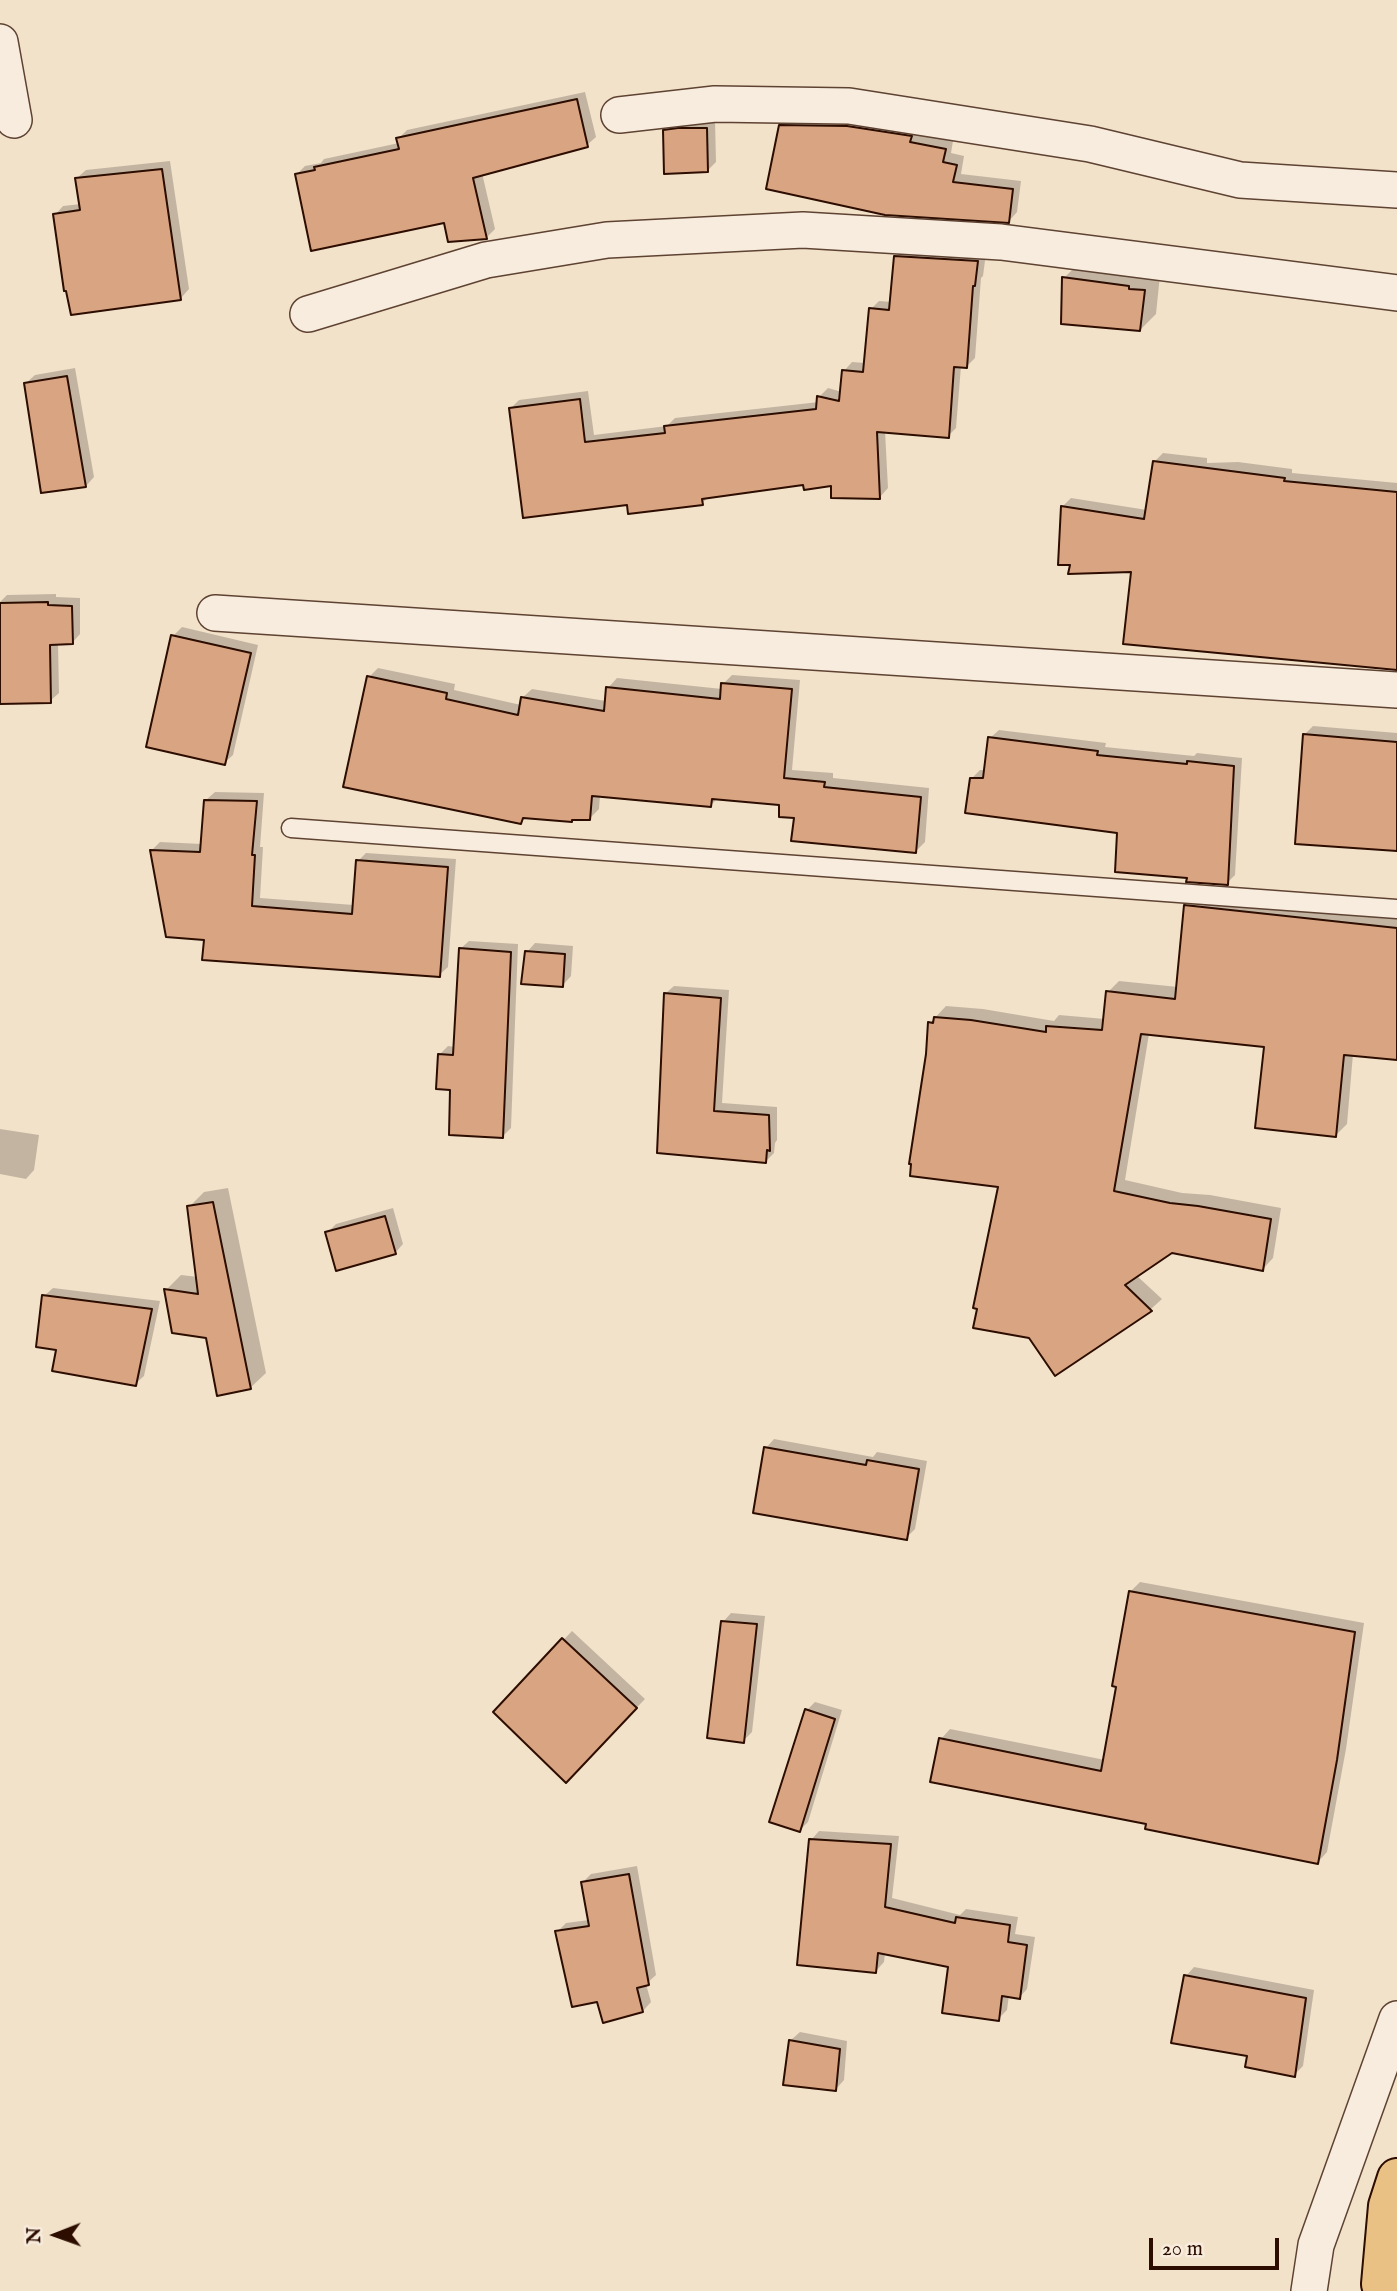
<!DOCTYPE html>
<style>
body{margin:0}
#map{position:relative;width:1397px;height:2291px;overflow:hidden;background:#f3e2ca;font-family:"IM FELL English",serif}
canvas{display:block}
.north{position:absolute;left:21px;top:2200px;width:70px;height:70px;-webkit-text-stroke:5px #f7ecdd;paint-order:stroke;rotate:269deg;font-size:19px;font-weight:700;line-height:28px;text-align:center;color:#2c0d00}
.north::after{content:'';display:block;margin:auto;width:24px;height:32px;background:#2c0d00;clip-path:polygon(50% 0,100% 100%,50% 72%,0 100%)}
.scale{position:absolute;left:1149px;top:2238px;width:130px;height:32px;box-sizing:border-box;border:4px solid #2c0d00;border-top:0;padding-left:9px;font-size:21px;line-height:24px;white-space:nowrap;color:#2c0d00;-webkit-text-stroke:5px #f7ecdd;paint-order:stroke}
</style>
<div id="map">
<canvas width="1397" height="2291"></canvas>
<div class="north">N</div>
<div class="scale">20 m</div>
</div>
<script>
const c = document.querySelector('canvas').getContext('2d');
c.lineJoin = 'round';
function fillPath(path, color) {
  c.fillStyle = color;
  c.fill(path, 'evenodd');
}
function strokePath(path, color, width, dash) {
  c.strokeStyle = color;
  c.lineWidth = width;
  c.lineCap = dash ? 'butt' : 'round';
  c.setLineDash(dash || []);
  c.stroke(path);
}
const shadow = new Path2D(`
 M 585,92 L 596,137 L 587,145 L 482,173 L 495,229 L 486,238 L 445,221 L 296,175 L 305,166 L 321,163 L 324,159 L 399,143 L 398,139 L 407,130 Z
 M 789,117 L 857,118 L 953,141 L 951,153 L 964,156 L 961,174 L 1021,181 L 1017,212 L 1009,221 L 781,126 Z
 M 715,120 L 716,162 L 707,171 L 665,131 L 673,122 Z
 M 170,161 L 189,289 L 181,298 L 55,215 L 63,206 L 81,204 L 77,178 L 86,170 Z
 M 904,248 L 986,253 L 983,276 L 981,278 L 975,358 L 966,367 L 961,366 L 956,428 L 948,436 L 885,431 L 888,488 L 880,497 L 833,485 L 805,483 L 710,496 L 702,503 L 628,503 L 510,409 L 519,400 L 588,391 L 594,435 L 667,426 L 675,418 L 819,402 L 819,397 L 828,388 L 842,392 L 844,371 L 852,362 L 865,363 L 871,309 L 879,301 L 892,302 L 896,256 Z
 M 1080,262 L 1160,275 L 1156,314 L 1140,330 L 1064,278 Z
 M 75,368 L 94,477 L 86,486 L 26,383 L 35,375 Z
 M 1163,453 L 1207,458 L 1207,463 L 1238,462 L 1292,469 L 1292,473 L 1397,483 L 1397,667 L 1133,571 L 1072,563 L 1063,506 L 1071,498 L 1147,510 L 1154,462 Z
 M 56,594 L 56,597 L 80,598 L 80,634 L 72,643 L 58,643 L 59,693 L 50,701 L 0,702 L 0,602 L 7,595 Z
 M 182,627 L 258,645 L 233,755 L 224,763 L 173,636 Z
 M 378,668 L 455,684 L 454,690 L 521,705 L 522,698 L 532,689 L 606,701 L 608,688 L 617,678 L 722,689 L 723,684 L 732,675 L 800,680 L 792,770 L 833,773 L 833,778 L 929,788 L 925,842 L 916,851 L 796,816 L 781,803 L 718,798 L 711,805 L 600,795 L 599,809 L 590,818 L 526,817 L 521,822 L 369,677 Z
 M 1313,726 L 1397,733 L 1397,850 L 1304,735 Z
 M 999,730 L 1106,743 L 1105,747 L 1194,756 L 1197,753 L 1242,758 L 1235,875 L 1227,883 L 1189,877 L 1118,831 L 971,779 L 980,770 L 986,770 L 990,738 Z
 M 215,792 L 264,793 L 260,847 L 263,847 L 260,898 L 354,905 L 358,861 L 366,853 L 456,859 L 448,967 L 439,975 L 206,938 L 152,850 L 160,842 L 202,844 L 206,800 Z
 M 1197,895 L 1397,916 L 1397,1058 L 1353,1054 L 1347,1124 L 1336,1135 L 1266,1045 L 1149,1034 L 1125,1180 L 1182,1193 L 1210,1195 L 1281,1208 L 1273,1258 L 1262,1270 L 1172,1252 L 1136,1275 L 1162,1299 L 1151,1309 L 1055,1373 L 1000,1185 L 928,1055 L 930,1023 L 946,1006 L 983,1009 L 1054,1021 L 1059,1015 L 1105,1019 L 1108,992 L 1119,981 L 1178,987 L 1186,906 Z
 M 469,941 L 518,944 L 511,1128 L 503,1136 L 452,1088 L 439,1055 L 448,1046 L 455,1047 L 460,949 Z
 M 535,943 L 573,946 L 571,976 L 563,985 L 527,952 Z
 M 674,986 L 729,990 L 722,1103 L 777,1107 L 777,1140 L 775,1143 L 774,1153 L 766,1161 L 659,1152 L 665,994 Z
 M 0,1129 L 39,1135 L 34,1170 L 26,1179 L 0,1174 Z
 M 228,1188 L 266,1373 L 250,1388 L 166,1290 L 181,1275 L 198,1277 L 189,1207 L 204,1192 Z
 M 393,1208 L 403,1244 L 395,1253 L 327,1233 L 336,1224 Z
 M 53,1288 L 160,1301 L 144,1376 L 135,1384 L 58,1348 L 44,1296 Z
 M 774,1439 L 873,1457 L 877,1452 L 927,1461 L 915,1529 L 906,1538 L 766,1448 Z
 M 1140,1582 L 1364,1623 L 1346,1749 L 1327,1852 L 1318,1862 L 1148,1823 L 941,1739 L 950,1729 L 1105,1760 L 1130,1592 Z
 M 731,1613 L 765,1616 L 752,1732 L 743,1741 L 723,1622 Z
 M 572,1631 L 645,1699 L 566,1781 L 495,1712 Z
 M 815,1702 L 842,1710 L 808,1822 L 800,1830 L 807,1710 Z
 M 819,1831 L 899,1836 L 892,1898 L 960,1915 L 966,1909 L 1018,1917 L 1015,1934 L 1035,1937 L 1027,1989 L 1019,1998 L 1009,1995 L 1007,2010 L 998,2019 L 950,1966 L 885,1953 L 884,1962 L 876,1971 L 811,1840 Z
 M 637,1866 L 656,1975 L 646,1984 L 651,2002 L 643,2011 L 598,2000 L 557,1932 L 566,1923 L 589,1920 L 583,1882 L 591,1874 Z
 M 1194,1967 L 1314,1990 L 1303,2066 L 1294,2075 L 1249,2055 L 1186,1976 Z
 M 800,2032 L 847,2041 L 844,2080 L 836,2089 L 791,2040 Z`);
const building = new Path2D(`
 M 577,99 L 588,147 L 473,178 L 487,239 L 448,242 L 444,223 L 311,251 L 295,174 L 315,170 L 314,167 L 399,149 L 396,138 Z
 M 779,125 L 847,126 L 912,136 L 910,142 L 946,149 L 943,162 L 957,165 L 953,182 L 1013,189 L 1009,223 L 885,215 L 766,189 Z
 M 678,128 L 707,128 L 708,172 L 664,174 L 663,130 Z
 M 162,169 L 181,300 L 71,315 L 66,291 L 64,291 L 53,214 L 80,210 L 75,178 Z
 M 894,256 L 978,261 L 975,286 L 973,286 L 967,368 L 954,367 L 949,438 L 877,432 L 880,499 L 831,498 L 831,486 L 804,490 L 803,485 L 702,499 L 703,505 L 628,514 L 627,505 L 523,518 L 509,408 L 580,399 L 585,442 L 665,433 L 664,426 L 816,409 L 817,396 L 839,401 L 842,370 L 863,372 L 869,308 L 889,310 Z
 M 1062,277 L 1129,286 L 1129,289 L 1145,290 L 1140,331 L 1061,324 Z
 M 67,376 L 86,487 L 41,493 L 24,383 Z
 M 1153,461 L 1285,478 L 1284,481 L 1397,492 L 1397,670 L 1123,644 L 1131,572 L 1068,574 L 1070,565 L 1058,565 L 1061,506 L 1144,519 Z
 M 48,602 L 48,605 L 72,606 L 73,644 L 50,645 L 51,703 L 0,704 L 0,603 Z
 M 171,635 L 251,653 L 225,765 L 146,747 Z
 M 367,676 L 447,693 L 446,699 L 518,715 L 521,697 L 604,711 L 606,687 L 720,699 L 721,683 L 792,689 L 784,778 L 825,782 L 824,787 L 921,797 L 916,853 L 791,841 L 794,818 L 779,817 L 779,805 L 712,799 L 711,807 L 592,796 L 590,820 L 572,820 L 572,822 L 523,818 L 521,824 L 343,787 Z
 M 1303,734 L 1397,742 L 1397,851 L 1295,844 Z
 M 988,737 L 1098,751 L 1097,755 L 1187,764 L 1187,761 L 1234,766 L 1228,885 L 1186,882 L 1187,878 L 1115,872 L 1117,833 L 965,813 L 970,778 L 983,778 Z
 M 204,800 L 257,801 L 252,855 L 255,855 L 252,906 L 352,914 L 356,860 L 448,867 L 440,977 L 202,960 L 204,940 L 166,937 L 150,850 L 200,852 Z
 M 1184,905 L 1397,928 L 1397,1060 L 1344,1055 L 1336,1137 L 1255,1128 L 1264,1047 L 1141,1034 L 1114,1191 L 1170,1203 L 1198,1206 L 1271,1219 L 1263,1271 L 1172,1253 L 1125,1285 L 1152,1311 L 1055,1376 L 1029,1338 L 973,1328 L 977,1309 L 973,1308 L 998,1187 L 910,1176 L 911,1164 L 909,1164 L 926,1054 L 928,1022 L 933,1023 L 934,1017 L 971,1020 L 1046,1032 L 1046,1026 L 1102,1030 L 1106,991 L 1175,999 Z
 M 459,948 L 511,952 L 503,1138 L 449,1135 L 450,1090 L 436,1089 L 438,1054 L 453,1055 Z
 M 525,951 L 565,954 L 563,987 L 521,984 Z
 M 664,993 L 721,998 L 714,1111 L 769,1115 L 770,1151 L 767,1150 L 766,1163 L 657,1153 Z
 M 213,1202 L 251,1389 L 217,1396 L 206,1338 L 172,1333 L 164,1289 L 198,1294 L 187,1206 Z
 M 385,1216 L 396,1254 L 336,1271 L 325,1232 Z
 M 42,1295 L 152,1309 L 136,1386 L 52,1371 L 56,1350 L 36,1347 Z
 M 764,1447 L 866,1465 L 867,1460 L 919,1469 L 907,1540 L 753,1513 Z
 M 1129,1591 L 1355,1632 L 1337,1760 L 1318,1864 L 1145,1829 L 1146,1824 L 930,1782 L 939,1738 L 1101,1771 L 1116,1687 L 1112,1686 Z
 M 721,1621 L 757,1624 L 744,1743 L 707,1738 Z
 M 562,1638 L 637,1708 L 566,1783 L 493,1712 Z
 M 805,1709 L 835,1719 L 800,1832 L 769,1822 Z
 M 809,1839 L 891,1844 L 885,1907 L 955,1923 L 956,1917 L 1010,1925 L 1008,1942 L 1027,1945 L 1020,1999 L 1002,1996 L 999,2021 L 942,2013 L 948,1967 L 878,1953 L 876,1973 L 797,1965 Z
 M 629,1874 L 649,1985 L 637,1988 L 643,2012 L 603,2023 L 597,2002 L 572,2007 L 555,1931 L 589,1926 L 581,1882 Z
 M 1184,1975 L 1306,1998 L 1295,2077 L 1245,2067 L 1247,2056 L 1171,2043 Z
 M 789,2040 L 840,2049 L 836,2091 L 783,2085 Z`);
const service = new Path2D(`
 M 291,828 L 1397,909`);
const minor = new Path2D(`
 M 0,42 L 14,120
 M 619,115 L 715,104 L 849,106 L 1090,144 L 1240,180 L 1397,190
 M 308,314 L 486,260 L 607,240 L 803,230 L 1001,242 L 1397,293
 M 215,613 L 1397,690
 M 1309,2291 L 1316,2245 L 1397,2019`);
const primary = new Path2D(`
 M 1383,2291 L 1381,2284 L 1388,2206 L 1397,2178`);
fillPath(shadow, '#0003');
fillPath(building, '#d9a482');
strokePath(building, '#2c0d00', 2);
strokePath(service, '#5e4232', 21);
strokePath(minor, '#5e4232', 38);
strokePath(primary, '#2c0d00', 42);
strokePath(service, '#f7ecdd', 18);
strokePath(minor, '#f7ecdd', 35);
strokePath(primary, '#eac185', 38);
</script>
